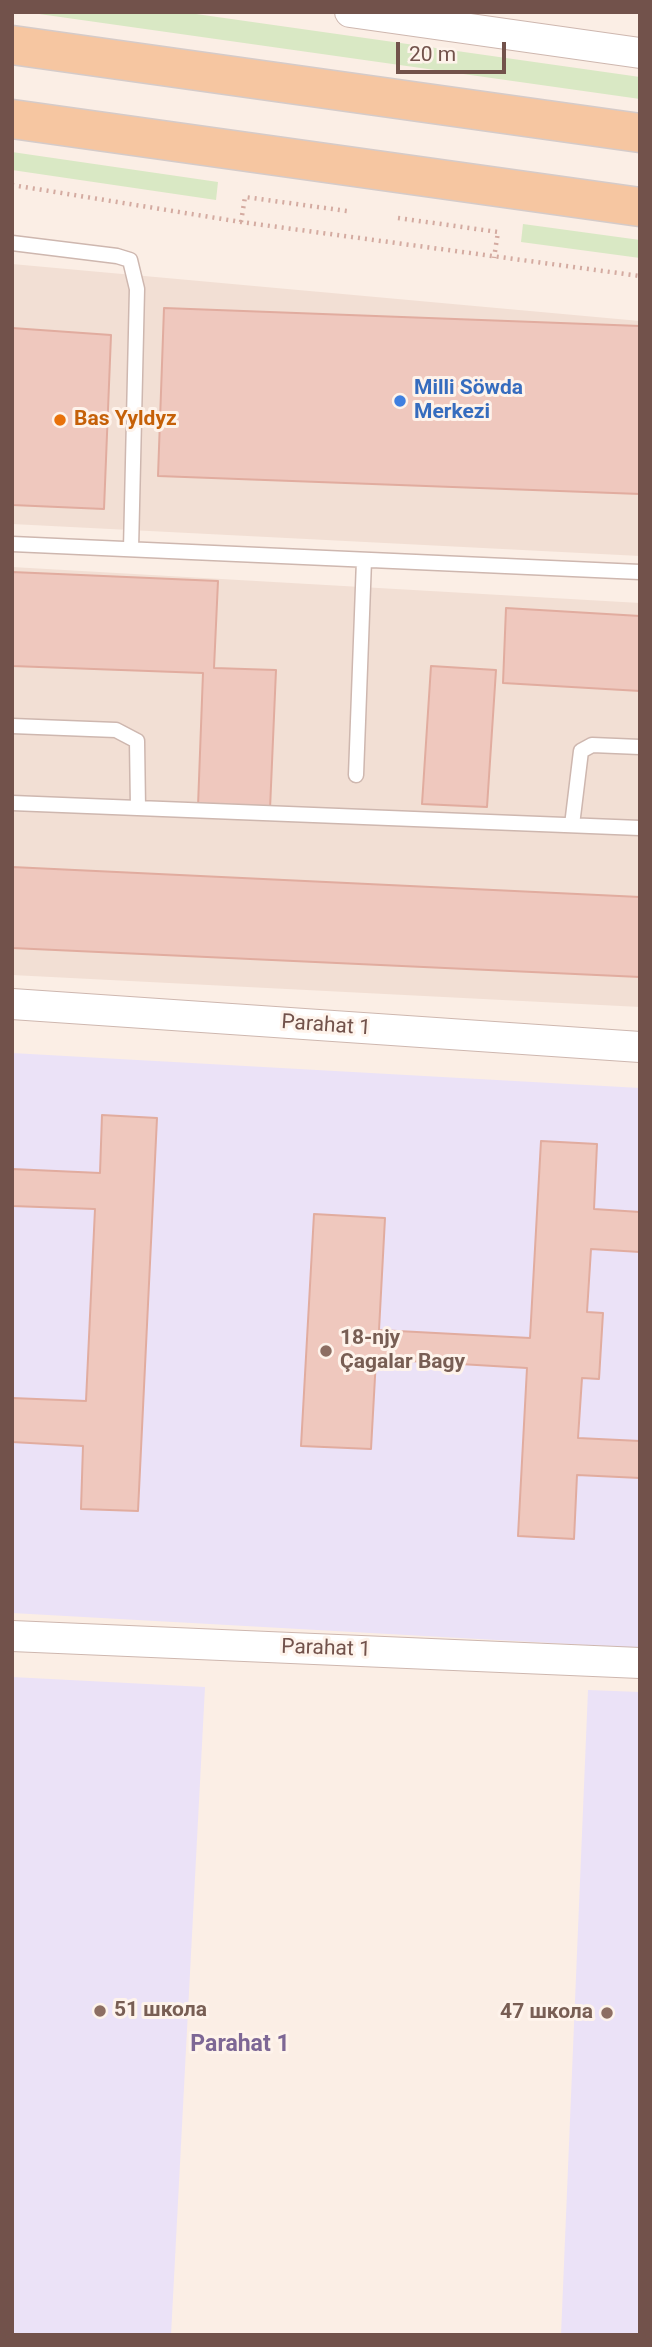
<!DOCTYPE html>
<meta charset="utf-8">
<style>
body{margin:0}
#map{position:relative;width:652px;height:2347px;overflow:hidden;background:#fbeee5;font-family:Roboto,sans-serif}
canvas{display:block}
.frame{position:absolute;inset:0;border:14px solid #72524b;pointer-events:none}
.scale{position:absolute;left:396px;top:42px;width:110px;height:32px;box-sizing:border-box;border:4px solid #72524b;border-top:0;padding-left:9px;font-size:21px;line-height:24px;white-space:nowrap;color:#72524b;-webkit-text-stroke:5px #fef3eb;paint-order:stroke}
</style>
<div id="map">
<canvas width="652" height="2347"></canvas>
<div class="frame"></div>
<div class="scale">20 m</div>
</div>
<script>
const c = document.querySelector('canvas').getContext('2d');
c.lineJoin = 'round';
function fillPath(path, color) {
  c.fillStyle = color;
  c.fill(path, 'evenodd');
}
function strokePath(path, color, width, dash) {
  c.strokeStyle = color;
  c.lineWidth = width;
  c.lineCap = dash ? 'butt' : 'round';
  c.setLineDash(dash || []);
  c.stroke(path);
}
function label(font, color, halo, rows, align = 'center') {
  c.font = font + ' Roboto,sans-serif';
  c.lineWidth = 6;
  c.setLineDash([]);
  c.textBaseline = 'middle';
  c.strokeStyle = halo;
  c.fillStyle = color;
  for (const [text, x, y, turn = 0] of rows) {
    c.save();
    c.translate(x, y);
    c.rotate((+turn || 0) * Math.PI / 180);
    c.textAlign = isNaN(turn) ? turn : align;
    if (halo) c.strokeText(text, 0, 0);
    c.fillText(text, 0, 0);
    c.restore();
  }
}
const residential = new Path2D(`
 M 12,264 L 640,321 L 640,556 L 12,524 Z
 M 12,567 L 640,603 L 640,1007 L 12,975 Z`);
const education = new Path2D(`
 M 12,1053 L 640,1088 L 640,1648 L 12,1613 Z
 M 12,1677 L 205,1687 L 171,2335 L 12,2335 Z
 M 588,1690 L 640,1692 L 640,2335 L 561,2335 Z`);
const green = new Path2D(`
 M 25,12 L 182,12 L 640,77 L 640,99 Z
 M 12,152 L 218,182 L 216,200 L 12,170 Z
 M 523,224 L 640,240 L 640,258 L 521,242 Z`);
const building = new Path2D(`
 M 164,308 L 640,326 L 640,494 L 158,476 Z
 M 12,328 L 111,335 L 104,509 L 12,505 Z
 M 12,572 L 218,581 L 214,668 L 276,670 L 270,809 L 198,806 L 203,673 L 12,666 Z
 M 506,608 L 640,616 L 640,691 L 503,683 Z
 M 431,666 L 496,670 L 487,807 L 422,804 Z
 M 12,867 L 640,897 L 640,977 L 12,948 Z
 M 102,1115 L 157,1118 L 138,1511 L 81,1509 L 83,1446 L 12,1442 L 12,1398 L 86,1401 L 95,1209 L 12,1206 L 12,1169 L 100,1173 Z
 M 541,1141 L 597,1144 L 594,1209 L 640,1212 L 640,1252 L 591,1249 L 587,1312 L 603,1313 L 599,1379 L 582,1378 L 578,1438 L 640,1441 L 640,1478 L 577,1475 L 574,1539 L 518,1536 L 527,1368 L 376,1359 L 371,1449 L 301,1446 L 314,1214 L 385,1218 L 379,1330 L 530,1338 Z`);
const path = new Path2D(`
 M 12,185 L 241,222 L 640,276
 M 398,218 L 498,232 L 494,258
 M 241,222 L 245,197 L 347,211`);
const lane = new Path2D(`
 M 12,243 L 117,256 L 130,260 L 137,289 L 131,549
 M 12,544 L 640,572
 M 12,726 L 116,730 L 137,741 L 138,808
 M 356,775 L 364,560
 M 12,803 L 640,828
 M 572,825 L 581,751 L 592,745 L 640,747`);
const street = new Path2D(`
 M 350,12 L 640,53
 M 12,1004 L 640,1047
 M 12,1636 L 640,1663`);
const primary = new Path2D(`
 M 12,45 L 640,133
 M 12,119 L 640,207`);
const markers = [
 [400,401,7,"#3f7fe0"],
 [60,420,7,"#e8710a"],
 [326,1351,7,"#8d6e63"],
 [100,2011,7,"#8d6e63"],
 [607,2013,7,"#8d6e63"]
];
const shopNames = [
 ["Milli Söwda",414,389],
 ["Merkezi",414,413]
];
const foodNames = [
 ["Bas Yyldyz",74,420]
];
const streetNames = [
 ["Parahat 1",326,1026,4],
 ["Parahat 1",326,1649,2]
];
const educationNames = [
 ["18-njy",340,1339],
 ["Çagalar Bagy",340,1363],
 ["51 школа",114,2011],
 ["47 школа",593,2013,"right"]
];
const neighbourhoodNames = [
 ["Parahat 1",240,2045]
];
fillPath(residential, '#f2dfd4');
fillPath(education, '#ebe2f7');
fillPath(green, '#d9e8c4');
fillPath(building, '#efc8be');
strokePath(building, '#e1ac9f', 2);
strokePath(lane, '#ceb7af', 17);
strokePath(street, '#ceb7af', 32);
strokePath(primary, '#d5cbc9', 41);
strokePath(path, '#d4aba1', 4.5, [2, 5]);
strokePath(lane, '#fff', 14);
strokePath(street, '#fff', 30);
strokePath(primary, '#f6c6a1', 38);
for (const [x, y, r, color] of markers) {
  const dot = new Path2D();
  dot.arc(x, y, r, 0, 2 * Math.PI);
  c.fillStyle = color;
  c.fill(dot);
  strokePath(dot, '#fef3eb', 2.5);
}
label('bold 21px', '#366cbe', '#fef3eb', shopNames, 'left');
label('bold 21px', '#c56008', '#fef3eb', foodNames, 'left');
label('21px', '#72524b', '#fef3eb', streetNames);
label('bold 21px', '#785e54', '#fef3eb', educationNames, 'left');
label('bold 23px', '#7d6795', '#fef3eb', neighbourhoodNames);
</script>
